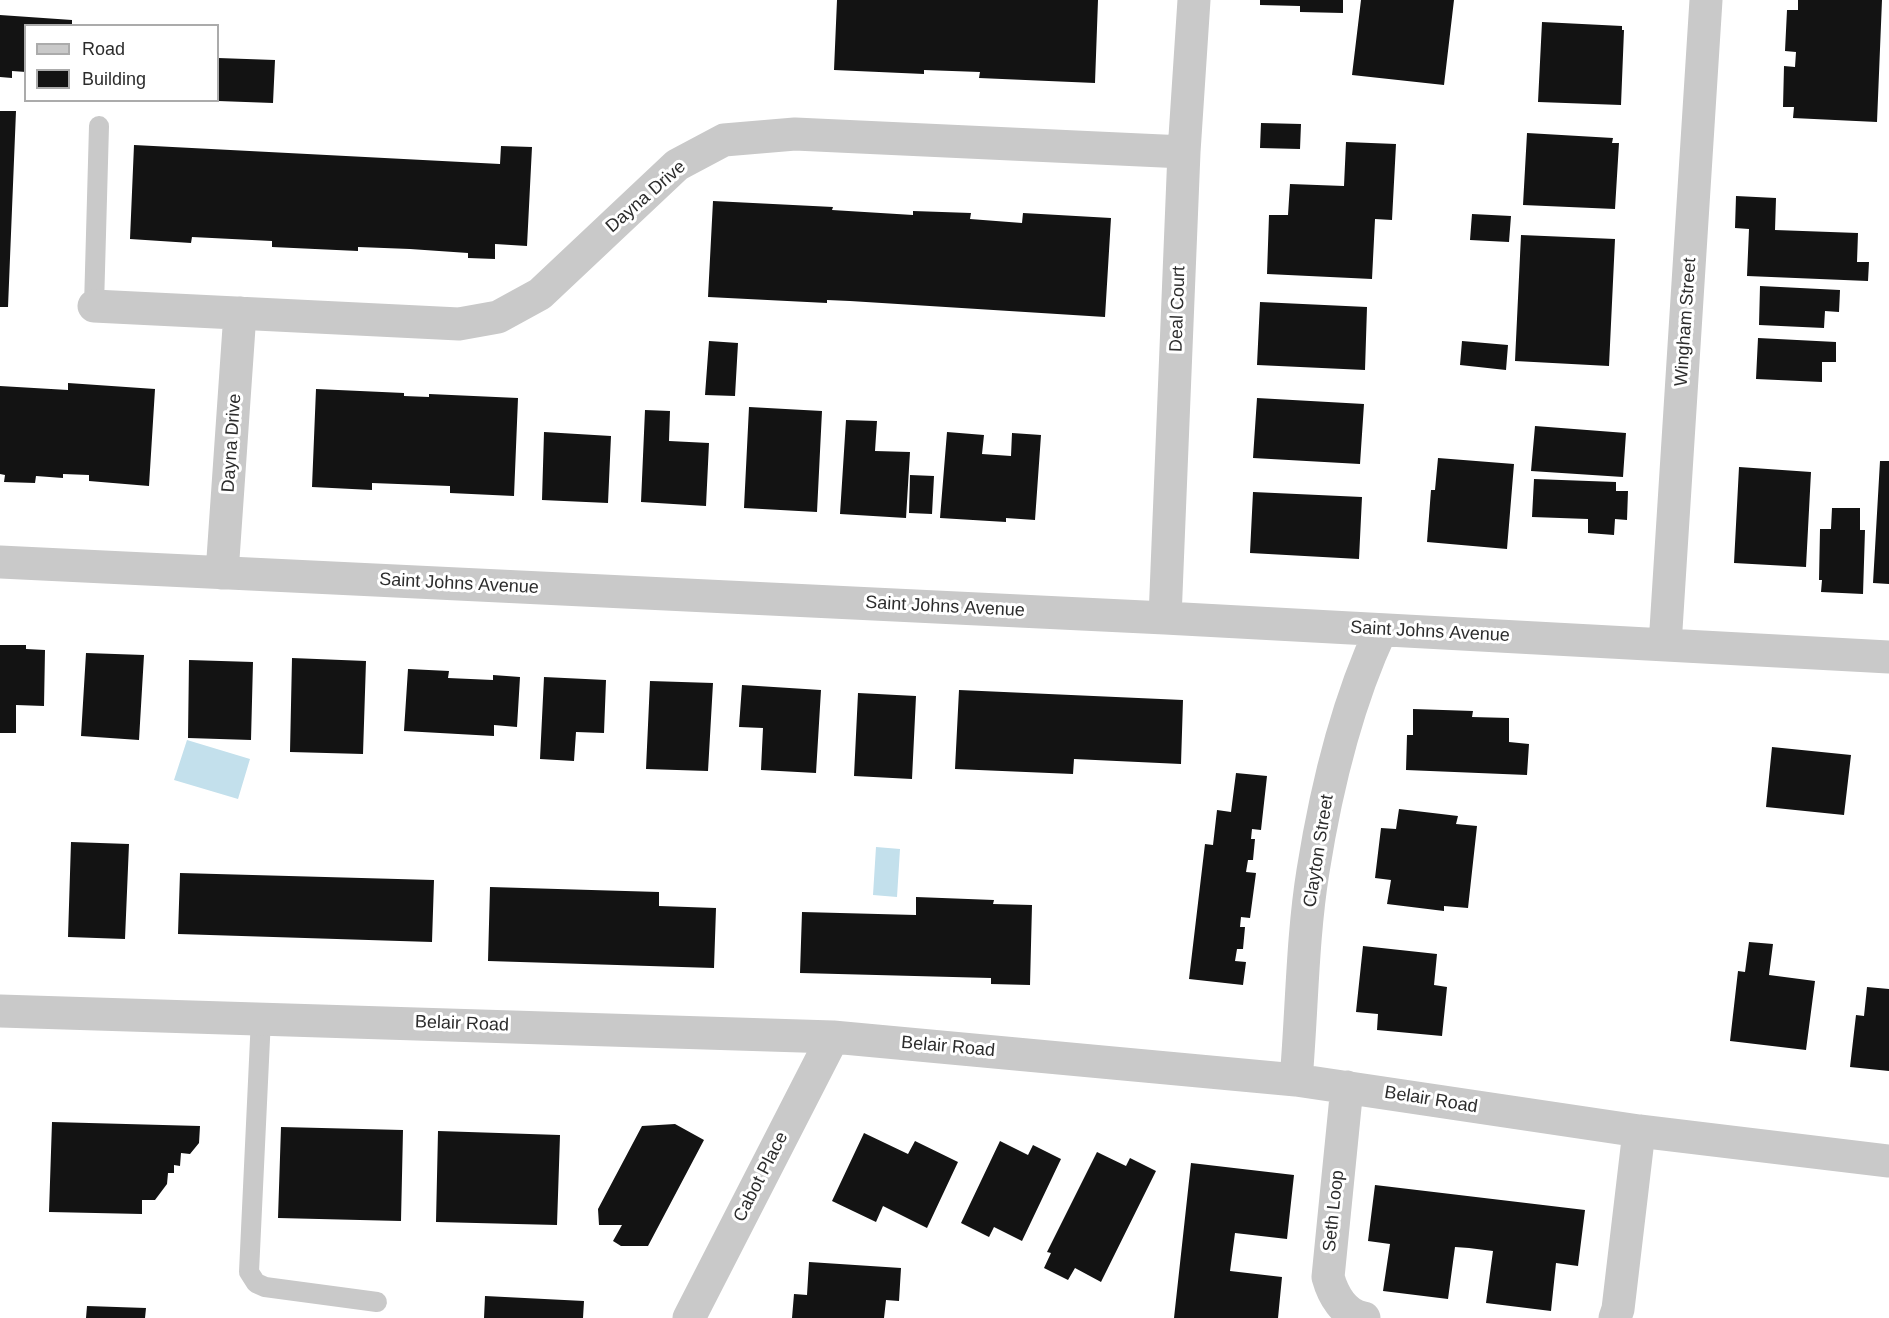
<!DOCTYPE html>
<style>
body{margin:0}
#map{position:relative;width:1889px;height:1318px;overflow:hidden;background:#fff;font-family:Helvetica,sans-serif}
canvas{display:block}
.legend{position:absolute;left:24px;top:24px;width:195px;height:78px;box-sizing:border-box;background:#fff;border:2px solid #ababab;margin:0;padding:8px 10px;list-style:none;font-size:18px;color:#2c2c2c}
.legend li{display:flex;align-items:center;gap:12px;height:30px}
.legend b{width:30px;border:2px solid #ababab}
</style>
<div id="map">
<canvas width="1889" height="1318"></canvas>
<ul class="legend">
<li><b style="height:8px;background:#c9c9c9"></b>Road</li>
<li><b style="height:16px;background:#131313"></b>Building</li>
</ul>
</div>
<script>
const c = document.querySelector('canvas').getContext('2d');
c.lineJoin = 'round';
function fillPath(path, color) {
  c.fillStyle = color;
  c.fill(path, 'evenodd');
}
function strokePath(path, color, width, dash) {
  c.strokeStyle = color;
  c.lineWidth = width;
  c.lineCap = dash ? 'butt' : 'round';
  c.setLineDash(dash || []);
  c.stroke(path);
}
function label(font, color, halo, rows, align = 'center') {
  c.font = font + ' Helvetica,sans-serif';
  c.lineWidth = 6;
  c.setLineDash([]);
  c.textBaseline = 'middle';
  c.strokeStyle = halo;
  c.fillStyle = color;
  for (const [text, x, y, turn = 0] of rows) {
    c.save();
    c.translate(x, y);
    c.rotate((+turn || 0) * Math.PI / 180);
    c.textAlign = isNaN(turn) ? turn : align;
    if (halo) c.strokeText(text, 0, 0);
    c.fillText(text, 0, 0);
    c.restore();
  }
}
const water = new Path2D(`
 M 187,740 L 250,759 L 238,799 L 174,780 Z
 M 876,847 L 900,849 L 897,897 L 873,895 Z`);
const building = new Path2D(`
 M 837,0 L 1098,0 L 1095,83 L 979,78 L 980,72 L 924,70 L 924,74 L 834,70 Z
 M 1260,0 L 1343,0 L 1343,13 L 1300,12 L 1300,6 L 1260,5 Z
 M 1361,0 L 1454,0 L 1444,85 L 1352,75 Z
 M 1798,0 L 1882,0 L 1877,122 L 1793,118 L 1794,107 L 1783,107 L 1784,66 L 1795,67 L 1796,52 L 1785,51 L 1787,10 L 1798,10 Z
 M 0,15 L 72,20 L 72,26 L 26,26 L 26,72 L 12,71 L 12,78 L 0,77 Z
 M 1542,22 L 1622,26 L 1622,30 L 1624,30 L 1621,105 L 1538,102 Z
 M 218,58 L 275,60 L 273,103 L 218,101 Z
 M 0,111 L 16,111 L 8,307 L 0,307 Z
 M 1261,123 L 1301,124 L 1300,149 L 1260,148 Z
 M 1527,133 L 1613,138 L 1612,143 L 1619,143 L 1615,209 L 1523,205 Z
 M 1346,142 L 1396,144 L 1392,220 L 1375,219 L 1372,279 L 1267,274 L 1269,215 L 1288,215 L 1290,184 L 1344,186 Z
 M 134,145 L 500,164 L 501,146 L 532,147 L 527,246 L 495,244 L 495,259 L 468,258 L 468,253 L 410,249 L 358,247 L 358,251 L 272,247 L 272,241 L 192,237 L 191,243 L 130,239 Z
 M 1736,196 L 1776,198 L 1775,230 L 1858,233 L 1857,262 L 1869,262 L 1868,281 L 1747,276 L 1749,229 L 1735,228 Z
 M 713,201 L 833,207 L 832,210 L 913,215 L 913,211 L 971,213 L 970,219 L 1022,223 L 1023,213 L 1111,218 L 1105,317 L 850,301 L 827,300 L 827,303 L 708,297 Z
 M 1472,214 L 1511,216 L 1509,242 L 1470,240 Z
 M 1521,235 L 1615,239 L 1609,366 L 1515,361 Z
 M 1760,286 L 1840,290 L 1839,312 L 1825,311 L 1824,328 L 1759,325 Z
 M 1260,302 L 1367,307 L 1365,370 L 1257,365 Z
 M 1758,338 L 1836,342 L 1836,362 L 1822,362 L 1822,382 L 1756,379 Z
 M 709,341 L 738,343 L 735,396 L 705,395 Z
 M 1462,341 L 1508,345 L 1506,370 L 1460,365 Z
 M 68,383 L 155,389 L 149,486 L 89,481 L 89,475 L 63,474 L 63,478 L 36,476 L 35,483 L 4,482 L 5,475 L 0,474 L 0,386 L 68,390 Z
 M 316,389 L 404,393 L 404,396 L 429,397 L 429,394 L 518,398 L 514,496 L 450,493 L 450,486 L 372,483 L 372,490 L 312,487 Z
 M 1257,398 L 1364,404 L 1360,464 L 1253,458 Z
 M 749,407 L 822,411 L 817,512 L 744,508 Z
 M 645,410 L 670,411 L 669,441 L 709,443 L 706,506 L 641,502 Z
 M 846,420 L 877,421 L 875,451 L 910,452 L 906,518 L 840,514 Z
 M 1535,426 L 1626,433 L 1623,477 L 1531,471 Z
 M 544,432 L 611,436 L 608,503 L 542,500 Z
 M 947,432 L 984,435 L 982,454 L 1011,456 L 1012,433 L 1041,435 L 1035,520 L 1006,518 L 1006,522 L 940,518 Z
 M 1438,458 L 1514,464 L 1507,549 L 1427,542 L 1431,490 L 1435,490 Z
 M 1880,461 L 1889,461 L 1889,584 L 1873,583 Z
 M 1739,467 L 1811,472 L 1806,567 L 1734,563 Z
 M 910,475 L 934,476 L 932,514 L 909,513 Z
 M 1534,479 L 1616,482 L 1616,491 L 1628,491 L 1627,520 L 1615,519 L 1614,535 L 1588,533 L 1588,519 L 1532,517 Z
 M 1253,492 L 1362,497 L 1359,559 L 1250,553 Z
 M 1832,508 L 1860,508 L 1860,530 L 1865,530 L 1863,594 L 1821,592 L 1822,580 L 1819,580 L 1820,529 L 1831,529 Z
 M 0,645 L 26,645 L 26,649 L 45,650 L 44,706 L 16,705 L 16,733 L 0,733 Z
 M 86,653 L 144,655 L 139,740 L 81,736 Z
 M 292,658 L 366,661 L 363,754 L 290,752 Z
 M 189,660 L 253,662 L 251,740 L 188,738 Z
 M 408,669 L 449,671 L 448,678 L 493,680 L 493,675 L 520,677 L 517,727 L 494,725 L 494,736 L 404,731 Z
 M 544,677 L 606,680 L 604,733 L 576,732 L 574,761 L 540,759 Z
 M 650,681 L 713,683 L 708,771 L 646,769 Z
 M 742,685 L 821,690 L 816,773 L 761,770 L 763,728 L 739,727 Z
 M 959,690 L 1183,700 L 1181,764 L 1074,759 L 1073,774 L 955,769 Z
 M 858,693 L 916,696 L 912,779 L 854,776 Z
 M 1413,709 L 1473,711 L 1472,717 L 1509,718 L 1509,742 L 1529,744 L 1527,775 L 1406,770 L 1407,735 L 1413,735 Z
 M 1772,747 L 1851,755 L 1844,815 L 1766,807 Z
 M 1236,773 L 1267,776 L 1261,830 L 1252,829 L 1251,839 L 1255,839 L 1253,860 L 1248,860 L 1246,872 L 1256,873 L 1250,918 L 1241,917 L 1240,927 L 1245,927 L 1243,949 L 1237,949 L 1235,961 L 1246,962 L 1243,985 L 1189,979 L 1205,844 L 1213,845 L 1217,810 L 1231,812 Z
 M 1399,809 L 1458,816 L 1456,824 L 1477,826 L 1468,908 L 1444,906 L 1444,911 L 1387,904 L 1391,880 L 1375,878 L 1381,828 L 1396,829 Z
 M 71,842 L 129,844 L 125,939 L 68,937 Z
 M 180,873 L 434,880 L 432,942 L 178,934 Z
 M 490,887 L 659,892 L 659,906 L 716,908 L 714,968 L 488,961 Z
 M 916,897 L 994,900 L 993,904 L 1032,905 L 1030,985 L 991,984 L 991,978 L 800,973 L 802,912 L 916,915 Z
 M 1749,942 L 1773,944 L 1769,975 L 1815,981 L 1806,1050 L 1730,1041 L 1738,971 L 1745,972 Z
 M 1363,946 L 1437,954 L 1434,985 L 1447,987 L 1442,1036 L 1377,1030 L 1378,1014 L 1356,1012 Z
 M 1867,987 L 1889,989 L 1889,1071 L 1850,1067 L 1856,1015 L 1864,1016 Z
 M 52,1122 L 200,1126 L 199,1143 L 190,1154 L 181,1153 L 180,1166 L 174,1165 L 174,1173 L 168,1173 L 167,1184 L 155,1200 L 142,1200 L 142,1214 L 49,1212 Z
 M 675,1124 L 704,1140 L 648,1246 L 621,1246 L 613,1241 L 622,1225 L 599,1225 L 598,1209 L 642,1126 Z
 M 281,1127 L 403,1130 L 401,1221 L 278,1218 Z
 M 438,1131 L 560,1135 L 557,1225 L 436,1222 Z
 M 864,1133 L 908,1154 L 915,1141 L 958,1162 L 927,1228 L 883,1206 L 876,1222 L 832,1201 Z
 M 1000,1141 L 1028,1155 L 1033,1145 L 1061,1159 L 1022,1241 L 994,1227 L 989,1237 L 961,1223 Z
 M 1097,1152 L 1126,1166 L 1130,1158 L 1156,1171 L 1101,1282 L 1075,1268 L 1068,1280 L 1044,1268 L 1051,1253 L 1047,1252 Z
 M 1191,1163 L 1294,1175 L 1287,1239 L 1235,1233 L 1230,1271 L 1282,1277 L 1278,1318 L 1174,1318 Z
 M 1375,1185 L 1585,1210 L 1578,1266 L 1556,1263 L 1551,1311 L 1486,1303 L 1493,1251 L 1469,1248 L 1455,1247 L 1448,1299 L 1383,1291 L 1390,1244 L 1368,1241 Z
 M 809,1262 L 901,1268 L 899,1301 L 886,1300 L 884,1318 L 792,1318 L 794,1294 L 807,1295 Z
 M 485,1296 L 584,1301 L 583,1318 L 484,1318 Z
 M 87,1306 L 146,1308 L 145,1318 L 86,1318 Z`);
const lane = new Path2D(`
 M 94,306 L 99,126
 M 261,1018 L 249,1272 L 256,1283 L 265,1287 L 377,1302`);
const street = new Path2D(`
 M 94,306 L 459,324 L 498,317 L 540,294 L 677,165 L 724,140 L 795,134 L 1184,152
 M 0,562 L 1165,618 L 1889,657
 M 222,573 L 240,313
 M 1165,618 L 1184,152 L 1194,0
 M 1665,645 L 1706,0
 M 0,1011 L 833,1037 L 1296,1080 L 1639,1131 L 1889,1161
 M 1296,1080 C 1302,1011 1302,939 1313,871 C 1326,789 1346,705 1381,630
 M 1347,1087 L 1328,1277 C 1333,1295 1344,1315 1364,1318
 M 689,1318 L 833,1037
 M 1615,1318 L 1618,1309 L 1639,1131`);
const streetNames = [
 ["Dayna Drive",646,197,-41],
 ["Deal Court",1178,309,-88],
 ["Wingham Street",1686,322,-86],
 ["Dayna Drive",232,443,-86],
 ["Saint Johns Avenue",459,584,3],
 ["Saint Johns Avenue",945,607,3],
 ["Saint Johns Avenue",1430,632,3],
 ["Clayton Street",1319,851,-81],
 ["Belair Road",462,1024,2],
 ["Belair Road",948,1047,5],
 ["Belair Road",1431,1100,9],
 ["Cabot Place",761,1177,-63],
 ["Seth Loop",1334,1211,-84]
];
fillPath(water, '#c3e0ec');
fillPath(building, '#131313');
strokePath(lane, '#c9c9c9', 20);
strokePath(street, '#c9c9c9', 33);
label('18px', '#2c2c2c', '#fff', streetNames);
</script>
